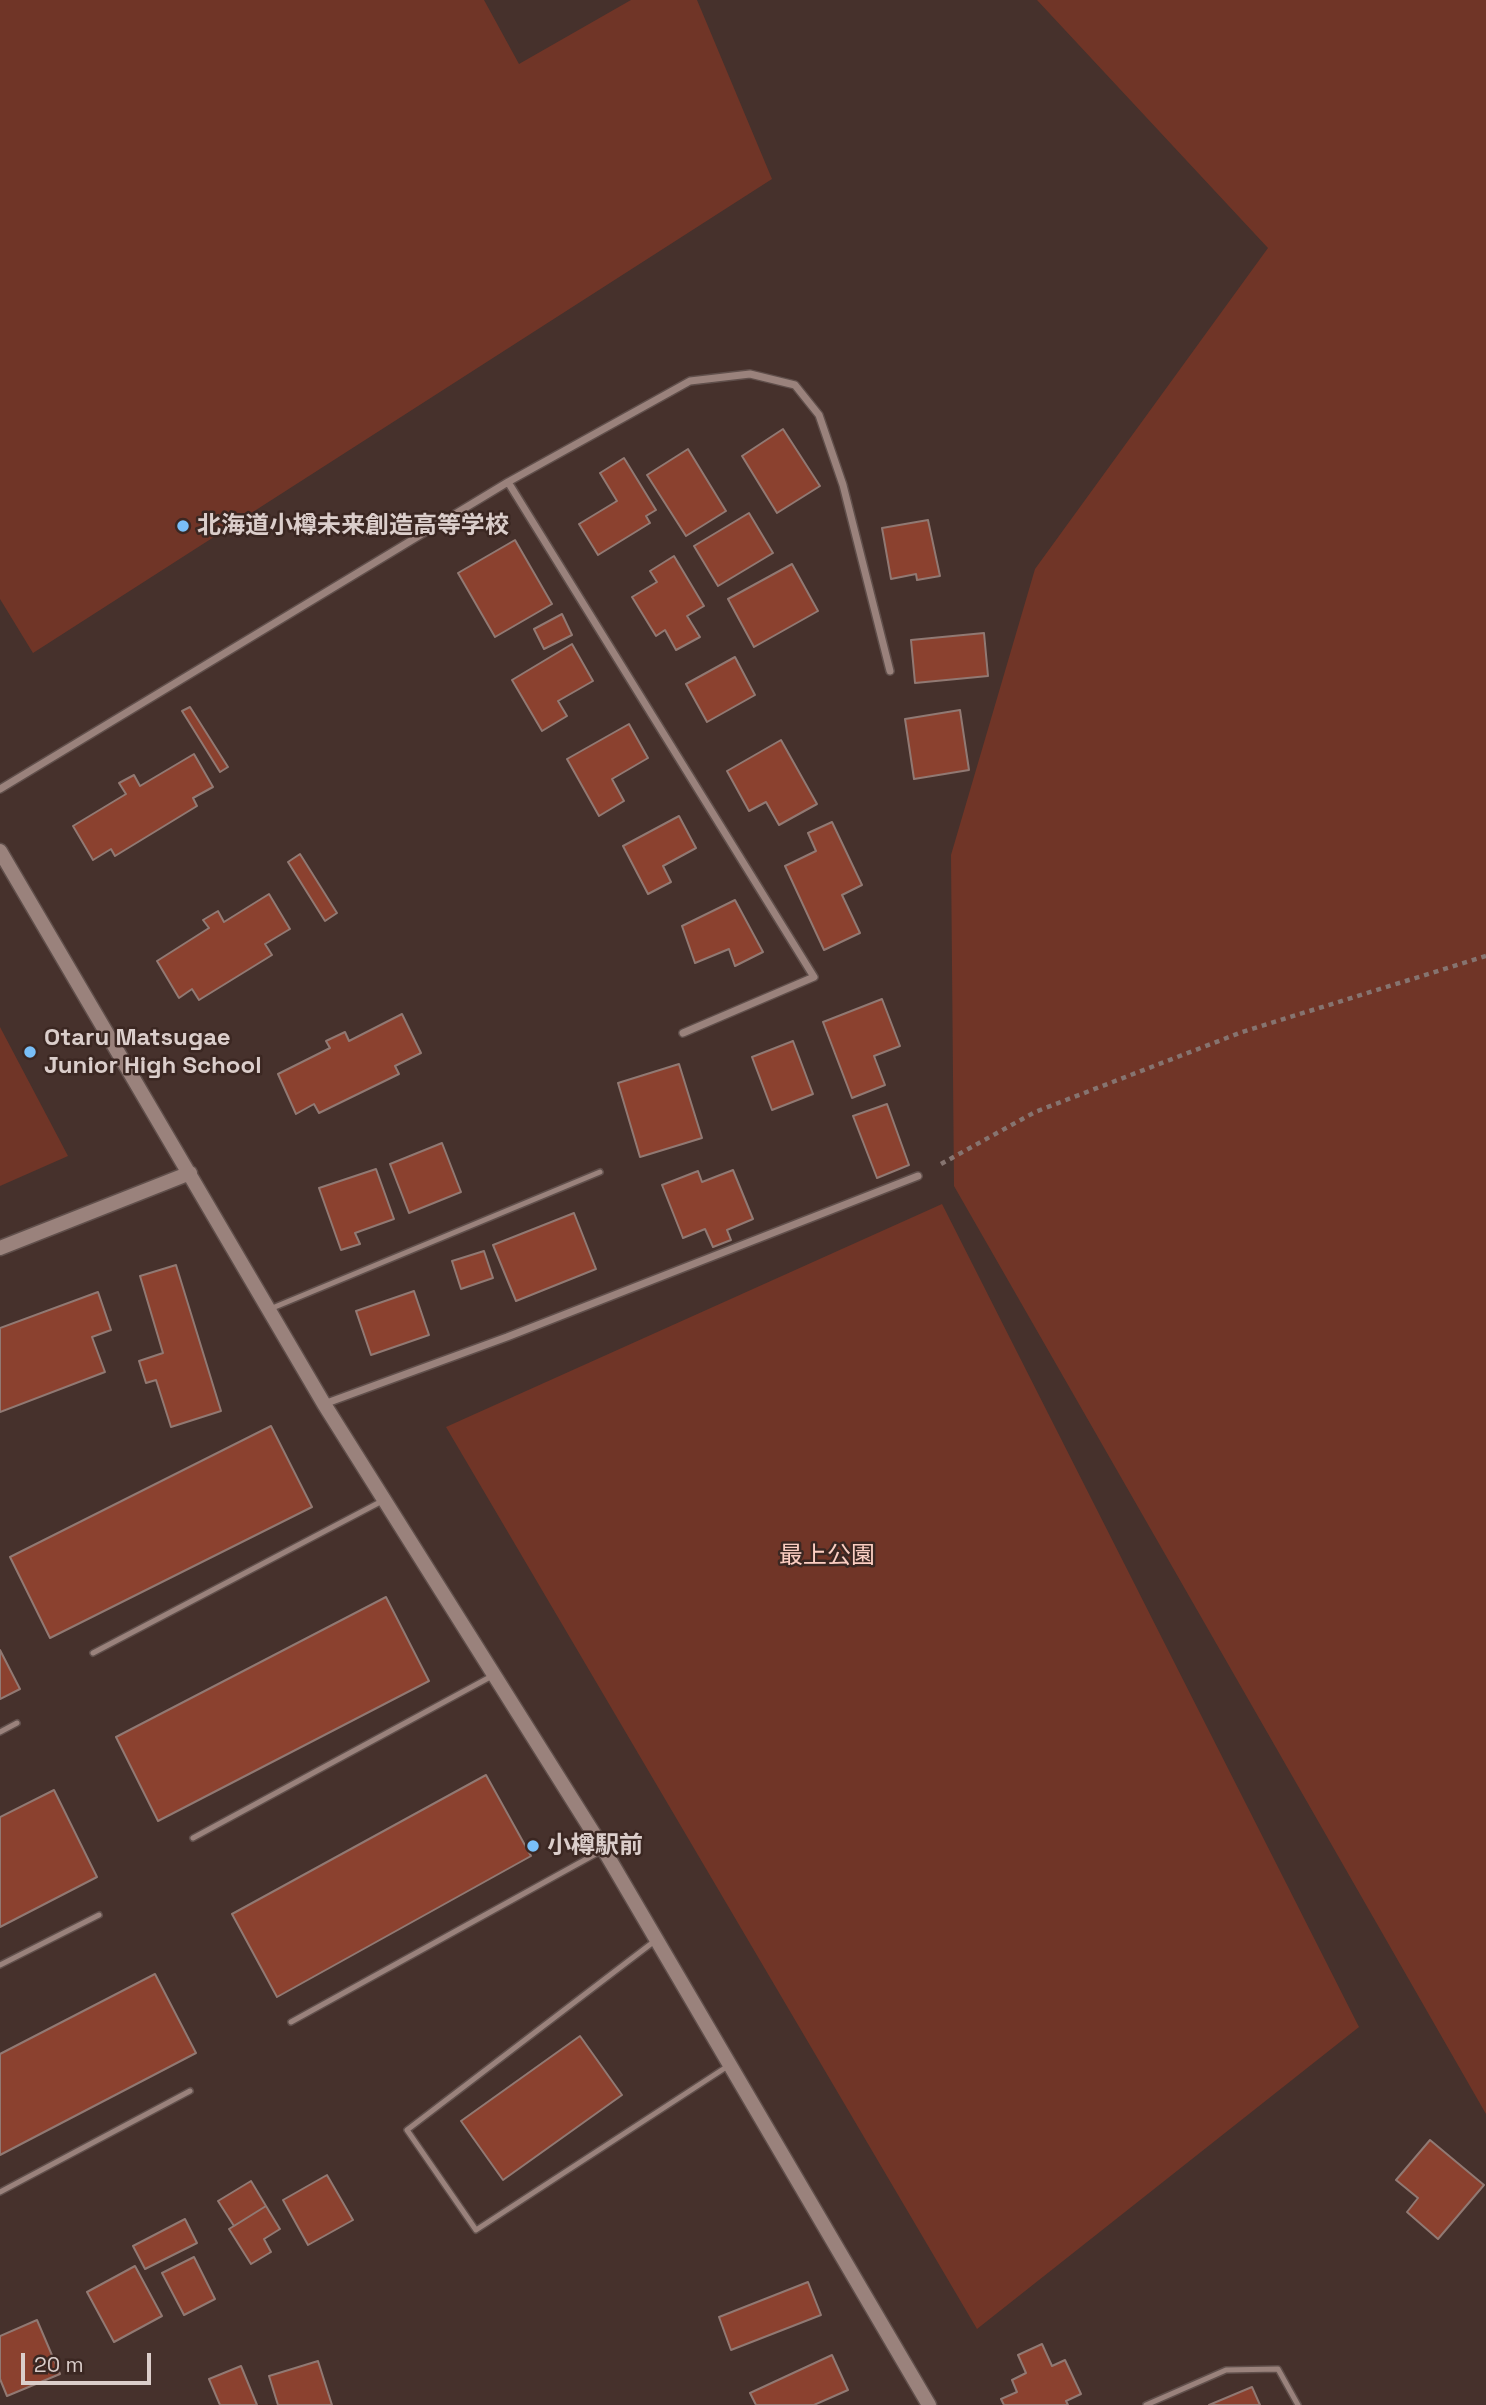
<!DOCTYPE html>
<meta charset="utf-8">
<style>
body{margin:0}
#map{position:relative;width:1486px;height:2405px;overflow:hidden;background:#46312c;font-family:"Space Grotesk",sans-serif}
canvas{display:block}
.scale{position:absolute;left:21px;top:2353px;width:130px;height:32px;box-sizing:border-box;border:4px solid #dbcecb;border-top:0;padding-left:9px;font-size:21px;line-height:24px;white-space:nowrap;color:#dbcecb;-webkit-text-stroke:5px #3b2722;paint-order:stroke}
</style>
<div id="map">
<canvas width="1486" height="2405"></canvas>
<div class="scale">20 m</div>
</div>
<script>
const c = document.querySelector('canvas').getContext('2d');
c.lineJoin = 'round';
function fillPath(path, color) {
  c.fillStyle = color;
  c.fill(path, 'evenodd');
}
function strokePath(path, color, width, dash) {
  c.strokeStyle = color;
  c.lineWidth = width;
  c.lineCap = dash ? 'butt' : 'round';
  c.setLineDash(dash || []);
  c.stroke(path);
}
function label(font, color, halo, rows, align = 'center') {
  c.font = font + ' "Space Grotesk","Noto Sans JP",sans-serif';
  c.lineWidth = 5;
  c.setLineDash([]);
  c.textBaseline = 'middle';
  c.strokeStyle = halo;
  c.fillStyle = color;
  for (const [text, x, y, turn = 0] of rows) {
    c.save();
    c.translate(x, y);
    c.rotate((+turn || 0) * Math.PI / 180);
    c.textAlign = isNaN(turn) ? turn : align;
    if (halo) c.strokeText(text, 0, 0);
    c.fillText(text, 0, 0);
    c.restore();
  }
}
const green = new Path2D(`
 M 0,0 L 484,0 L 519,64 L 631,0 L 697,0 L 772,179 L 33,653 L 0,599 Z
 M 1037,0 L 1486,0 L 1486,2114 L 954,1186 L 951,855 L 1035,569 L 1268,248 Z
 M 0,1027 L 68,1156 L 0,1186 Z
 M 942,1204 L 1359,2027 L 977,2329 L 446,1427 Z`);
const building = new Path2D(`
 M 783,429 L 820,486 L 777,513 L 742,456 Z
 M 688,449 L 726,511 L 686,536 L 647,475 Z
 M 624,458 L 656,510 L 646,516 L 650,523 L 598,555 L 579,524 L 617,501 L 600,473 Z
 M 749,513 L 773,553 L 718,586 L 694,546 Z
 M 928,520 L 940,576 L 917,580 L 916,574 L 891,579 L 882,528 Z
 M 515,540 L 552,604 L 495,637 L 458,573 Z
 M 674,556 L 704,606 L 687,616 L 700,637 L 676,650 L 665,630 L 656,636 L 632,597 L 657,582 L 650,571 Z
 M 792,564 L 818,611 L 754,647 L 728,599 Z
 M 562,614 L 572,635 L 544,649 L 534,629 Z
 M 984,633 L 988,676 L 915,683 L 911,640 Z
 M 572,644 L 593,681 L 558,701 L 567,716 L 542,731 L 512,680 Z
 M 735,657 L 755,695 L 707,722 L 686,684 Z
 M 190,707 L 228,767 L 220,772 L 182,711 Z
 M 960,710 L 969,770 L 914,779 L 905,719 Z
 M 629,724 L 648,758 L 612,779 L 624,801 L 599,816 L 567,759 Z
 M 781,740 L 817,804 L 779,825 L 766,802 L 749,811 L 727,771 Z
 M 194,754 L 213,787 L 193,798 L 197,806 L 115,856 L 111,849 L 93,860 L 73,826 L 126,794 L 119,783 L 134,775 L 140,786 Z
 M 679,816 L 696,848 L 663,866 L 671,882 L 648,894 L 623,846 Z
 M 832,822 L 862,885 L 842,895 L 860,933 L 824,950 L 785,866 L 816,851 L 808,833 Z
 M 300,854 L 337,913 L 325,921 L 288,862 Z
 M 269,894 L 290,929 L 265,944 L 272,955 L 199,1000 L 192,989 L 179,998 L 157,961 L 209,928 L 203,920 L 218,911 L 224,922 Z
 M 735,900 L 763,952 L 735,966 L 729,949 L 695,963 L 682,926 Z
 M 882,999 L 900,1046 L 874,1056 L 885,1085 L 852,1098 L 823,1022 Z
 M 402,1014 L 421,1053 L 395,1066 L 399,1074 L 319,1113 L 314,1104 L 296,1114 L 278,1074 L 330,1048 L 326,1041 L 345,1032 L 349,1041 Z
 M 793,1041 L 813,1094 L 772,1110 L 752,1057 Z
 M 679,1064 L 702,1138 L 640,1157 L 618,1083 Z
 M 887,1104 L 909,1165 L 877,1178 L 853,1116 Z
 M 442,1143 L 461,1192 L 409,1213 L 390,1164 Z
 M 376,1169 L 394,1219 L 355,1233 L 360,1244 L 341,1250 L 319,1188 Z
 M 733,1170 L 753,1219 L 727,1230 L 731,1240 L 713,1247 L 705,1229 L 683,1238 L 662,1185 L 698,1171 L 702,1182 Z
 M 574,1213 L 596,1269 L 516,1301 L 493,1245 Z
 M 484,1251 L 493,1278 L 461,1289 L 452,1261 Z
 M 176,1265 L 221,1411 L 171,1427 L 156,1380 L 146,1383 L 139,1361 L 163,1353 L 140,1276 Z
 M 414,1291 L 429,1335 L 371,1355 L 356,1311 Z
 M 98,1292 L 111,1330 L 92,1337 L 105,1372 L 0,1412 L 0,1328 Z
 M 271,1426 L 312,1507 L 50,1638 L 10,1557 Z
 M 386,1597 L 429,1681 L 158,1821 L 116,1737 Z
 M 0,1650 L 20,1689 L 0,1699 Z
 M 486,1775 L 531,1856 L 277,1997 L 232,1914 Z
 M 54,1790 L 97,1877 L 0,1927 L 0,1817 Z
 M 155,1974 L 196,2053 L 0,2155 L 0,2054 Z
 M 580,2036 L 622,2095 L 503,2180 L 461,2121 Z
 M 1430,2140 L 1484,2185 L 1438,2239 L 1407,2212 L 1418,2198 L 1396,2180 Z
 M 327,2175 L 353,2220 L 308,2245 L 283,2200 Z
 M 251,2181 L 266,2206 L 234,2226 L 218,2201 Z
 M 266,2206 L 280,2229 L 264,2239 L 271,2252 L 251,2264 L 229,2229 Z
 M 185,2219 L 197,2243 L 145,2269 L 133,2246 Z
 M 194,2257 L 215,2299 L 184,2315 L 162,2273 Z
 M 135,2266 L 162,2316 L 114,2342 L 87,2292 Z
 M 808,2282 L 821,2315 L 731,2350 L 719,2317 Z
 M 37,2320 L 60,2374 L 7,2396 L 0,2379 L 0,2336 Z
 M 1042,2344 L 1052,2366 L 1065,2360 L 1081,2394 L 1066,2401 L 1068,2405 L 1004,2405 L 1001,2399 L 1017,2392 L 1012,2380 L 1026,2373 L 1018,2355 Z
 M 832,2355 L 848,2390 L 814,2405 L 756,2405 L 750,2393 Z
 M 318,2361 L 332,2405 L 278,2405 L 269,2376 Z
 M 241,2366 L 257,2405 L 220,2405 L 209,2379 Z
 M 1252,2387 L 1260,2405 L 1209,2405 Z`);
const path = new Path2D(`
 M 941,1164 L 1035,1112 L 1242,1032 L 1486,956`);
const lane = new Path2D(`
 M 270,1309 L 600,1172
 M 93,1653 L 384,1500
 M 0,1732 L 17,1723
 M 193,1838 L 492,1676
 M 656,1940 L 407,2130 L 476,2230 L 728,2066
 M 0,1965 L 99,1915
 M 291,2022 L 601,1851
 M 0,2192 L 190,2091
 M 1146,2405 L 1226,2370 L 1278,2369 L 1298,2405`);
const street = new Path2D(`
 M 508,482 L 814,977 L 683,1033
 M 0,789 L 508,482 L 690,381 L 750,374 L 795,385 L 819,415 L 843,485 L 890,671
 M 324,1404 L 507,1337 L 918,1176`);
const secondary = new Path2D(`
 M 0,851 L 324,1404 L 604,1850 L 929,2405
 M 0,1248 L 190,1173`);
const markers = [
 [183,526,7,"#79bff8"],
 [30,1052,7,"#79bff8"],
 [533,1846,7,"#79bff8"]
];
const poiNames = [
 ["北海道小樽未来創造高等学校",197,526],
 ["Otaru Matsugae",44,1038],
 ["Junior High School",44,1066],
 ["小樽駅前",547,1846]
];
const parkNames = [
 ["最上公園",827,1556]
];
fillPath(green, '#703527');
fillPath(building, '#8b412f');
strokePath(building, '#917973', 2);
strokePath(lane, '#604f4b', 8);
strokePath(street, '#604f4b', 10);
strokePath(secondary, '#604f4b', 17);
strokePath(path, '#867470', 4.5, [5, 5]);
strokePath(lane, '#9a827c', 5);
strokePath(street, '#9a827c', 7);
strokePath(secondary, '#9a827c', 14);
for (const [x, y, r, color] of markers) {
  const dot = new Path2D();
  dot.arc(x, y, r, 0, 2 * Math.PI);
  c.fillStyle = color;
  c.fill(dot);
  strokePath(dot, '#3b2722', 2.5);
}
label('bold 24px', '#dbcecb', '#3b2722', poiNames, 'left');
label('24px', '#fbcec2', '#3b2722', parkNames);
</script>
